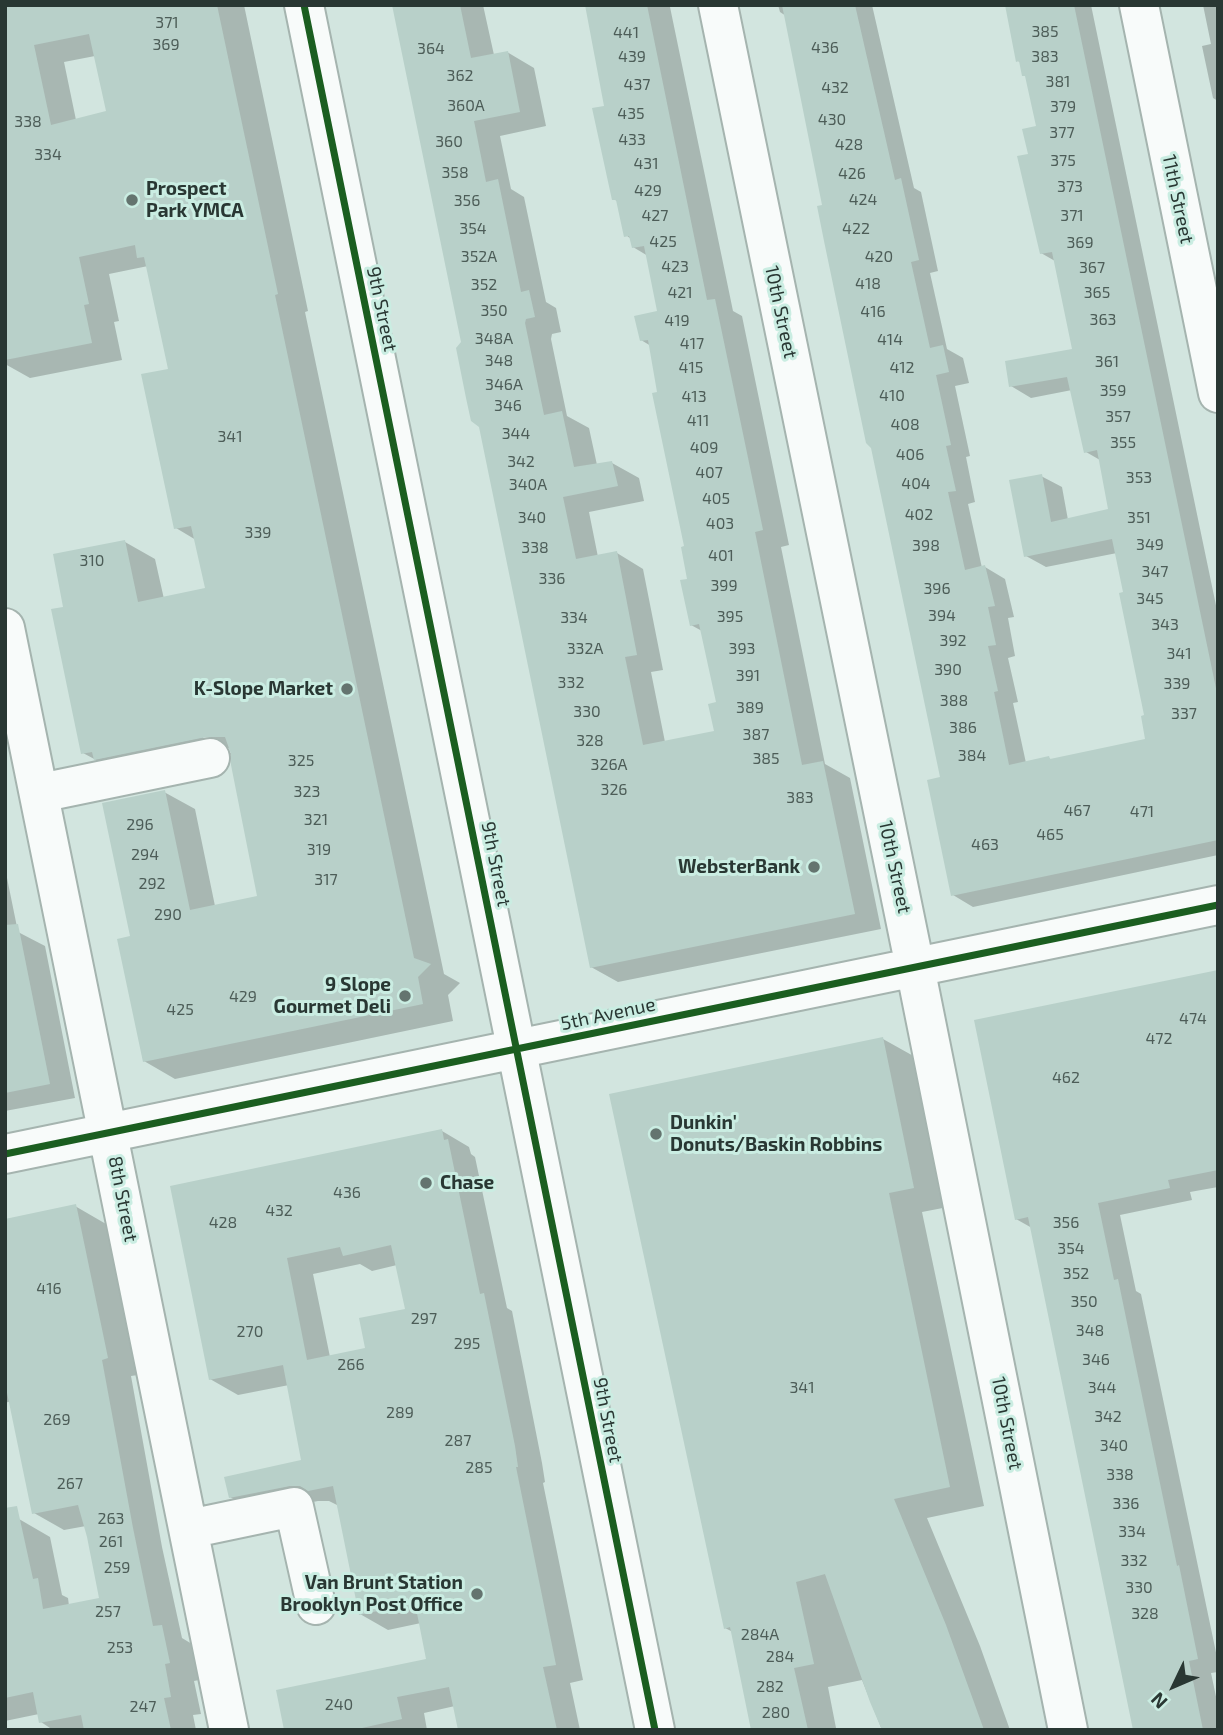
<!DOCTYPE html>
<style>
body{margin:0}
#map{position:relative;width:1223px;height:1735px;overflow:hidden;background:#d2e5df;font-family:"Exo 2",sans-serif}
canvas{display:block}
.frame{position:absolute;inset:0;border:7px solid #293733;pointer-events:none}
.north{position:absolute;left:1139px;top:1651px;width:70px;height:70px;-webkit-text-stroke:5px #caede2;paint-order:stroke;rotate:226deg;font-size:19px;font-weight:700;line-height:28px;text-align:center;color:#293733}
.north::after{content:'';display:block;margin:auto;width:24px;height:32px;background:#293733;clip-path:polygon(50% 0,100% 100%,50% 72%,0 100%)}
</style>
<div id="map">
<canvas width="1223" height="1735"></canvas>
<div class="frame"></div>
<div class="north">N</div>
</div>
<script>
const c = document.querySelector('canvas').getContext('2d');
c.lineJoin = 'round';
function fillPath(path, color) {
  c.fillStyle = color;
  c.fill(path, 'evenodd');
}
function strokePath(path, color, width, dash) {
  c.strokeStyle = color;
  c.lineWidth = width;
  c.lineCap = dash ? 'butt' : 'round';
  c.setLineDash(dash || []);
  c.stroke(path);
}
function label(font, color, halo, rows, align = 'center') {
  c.font = font + ' "Exo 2",sans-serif';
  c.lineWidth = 6;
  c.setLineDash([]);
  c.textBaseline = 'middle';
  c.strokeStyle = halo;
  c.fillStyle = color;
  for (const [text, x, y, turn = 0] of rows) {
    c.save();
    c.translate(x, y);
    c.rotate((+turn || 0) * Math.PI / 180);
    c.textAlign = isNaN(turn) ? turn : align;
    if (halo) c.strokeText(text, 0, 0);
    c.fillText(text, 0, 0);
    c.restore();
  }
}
const shadow = new Path2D(`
 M 5,5 L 244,5 L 308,311 L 305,312 L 444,974 L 460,983 L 448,995 L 453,1021 L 175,1079 L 144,1061 L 132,938 L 164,792 L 195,809 L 215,906 L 259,897 L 233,754 L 126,776 L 83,753 L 65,608 L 125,542 L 155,559 L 164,599 L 207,590 L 196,540 L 176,528 L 170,370 L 148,266 L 109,274 L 119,321 L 114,322 L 122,360 L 30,378 L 5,364 ZM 95,56 L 108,112 L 76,120 L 64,62 ZM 199,731 L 232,750 L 232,754 L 197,734 Z
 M 394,5 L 483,5 L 494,55 L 507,52 L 534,68 L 546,126 L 500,136 L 511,189 L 524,197 L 546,302 L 556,308 L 561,332 L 552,334 L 551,339 L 567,416 L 589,428 L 597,465 L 612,463 L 639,478 L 644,501 L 589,512 L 598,557 L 617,553 L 643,569 L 663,670 L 651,672 L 665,742 L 716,732 L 718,703 L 702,631 L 691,625 L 686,547 L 660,393 L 651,346 L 641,340 L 659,312 L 648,256 L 633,247 L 631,239 L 626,235 L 618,202 L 614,199 L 606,107 L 586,5 L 670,7 L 733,311 L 742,316 L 789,545 L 781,547 L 825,764 L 850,778 L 881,929 L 618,982 L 591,967 Z
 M 778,5 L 872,5 L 914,188 L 921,192 L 938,271 L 930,273 L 947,349 L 963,358 L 969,383 L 955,386 L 970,456 L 966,457 L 975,502 L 968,504 L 982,568 L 985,567 L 1005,579 L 1014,617 L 1008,618 L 1015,656 L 1008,658 L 1018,702 L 1013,703 L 1026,763 L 1049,758 L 1052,760 L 1147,740 L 1147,716 L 1117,553 L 1046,567 L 1026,556 L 1041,476 L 1062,487 L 1068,520 L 1110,510 L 1100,460 L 1086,452 L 1072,390 L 1031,398 L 1011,386 L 1074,351 L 1055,261 L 1041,253 L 1030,155 L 1038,127 L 1026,76 L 1021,63 L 1018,61 L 1007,5 L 1091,5 L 1218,615 L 1218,855 L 973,907 L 953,895 L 942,778 L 786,16 L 780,12 Z
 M 1203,5 L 1218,5 L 1218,101 L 1213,98 L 1202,46 L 1211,44 Z
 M 5,868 L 18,932 L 45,946 L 75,1098 L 5,1111 Z
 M 1218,971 L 1218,1187 L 1190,1192 L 1192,1200 L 1120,1215 L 1136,1291 L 1141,1294 L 1218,1662 L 1218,1672 L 1211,1673 L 1218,1706 L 1218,1730 L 1135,1730 L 1032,1228 L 1016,1219 Z
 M 883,1039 L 917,1058 L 948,1207 L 922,1212 L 984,1506 L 927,1518 L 980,1646 L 1010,1730 L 882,1730 L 862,1680 L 828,1687 L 836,1728 L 840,1730 L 753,1730 L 733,1632 L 725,1628 Z
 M 442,1131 L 469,1147 L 471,1154 L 475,1157 L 507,1308 L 512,1311 L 542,1463 L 545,1482 L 543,1483 L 583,1680 L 570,1683 L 580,1730 L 460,1730 L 455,1706 L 424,1713 L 427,1730 L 286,1730 L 428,1661 L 421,1623 L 388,1630 L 360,1614 L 339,1506 L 329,1501 L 318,1501 L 258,1513 L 230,1497 L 303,1462 L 289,1385 L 238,1395 L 210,1379 L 172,1187 ZM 360,1264 L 372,1271 L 397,1265 L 407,1310 L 367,1349 L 330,1357 L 313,1274 Z
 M 75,1206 L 106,1224 L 138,1375 L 131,1376 L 162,1547 L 182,1638 L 192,1644 L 199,1680 L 194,1681 L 201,1714 L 193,1715 L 196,1730 L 53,1730 L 41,1722 L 39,1714 L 5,1721 L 5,1522 L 19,1519 L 50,1537 L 62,1595 L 68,1598 L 69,1606 L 101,1599 L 86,1526 L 64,1530 L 34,1513 L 11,1401 L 5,1403 L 5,1221 Z`);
const building = new Path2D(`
 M 5,5 L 217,5 L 278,294 L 275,295 L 414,958 L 431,964 L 418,977 L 423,1004 L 143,1062 L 117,939 L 130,936 L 102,803 L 165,790 L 190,910 L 257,896 L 231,765 L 231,754 L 225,737 L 206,737 L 94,760 L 92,752 L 81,754 L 51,609 L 63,607 L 53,554 L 125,540 L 138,602 L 205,588 L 191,526 L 174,529 L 141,374 L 168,369 L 144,257 L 137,258 L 135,245 L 79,257 L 89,304 L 84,305 L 92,343 L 5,360 ZM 89,34 L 106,111 L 51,125 L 34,45 Z
 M 392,5 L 460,5 L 471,58 L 508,51 L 520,112 L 474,121 L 486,182 L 498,179 L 521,292 L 529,290 L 535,317 L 526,319 L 525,323 L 544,415 L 562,411 L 574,467 L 612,461 L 618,486 L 563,497 L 576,559 L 617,551 L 637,655 L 625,657 L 643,745 L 714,731 L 708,704 L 716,702 L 699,624 L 690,626 L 680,580 L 687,579 L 681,547 L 684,546 L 652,393 L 657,392 L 648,340 L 640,341 L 634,316 L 657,311 L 644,246 L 632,248 L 629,236 L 624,237 L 616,200 L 612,200 L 592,108 L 604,106 L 585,5 L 647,5 L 707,300 L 715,299 L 763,530 L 755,532 L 802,765 L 823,761 L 855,914 L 590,968 L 479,427 L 471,421 L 466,398 L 456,348 L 461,342 Z
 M 782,5 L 855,5 L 895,180 L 901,178 L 919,260 L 911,262 L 930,348 L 943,345 L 949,372 L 936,375 L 951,445 L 946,446 L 956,491 L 948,492 L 965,570 L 985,565 L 995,606 L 988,607 L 996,645 L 988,646 L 998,691 L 994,692 L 1009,765 L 1049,756 L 1050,759 L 1145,739 L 1141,716 L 1144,715 L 1119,593 L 1123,592 L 1112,539 L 1024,557 L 1009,480 L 1042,474 L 1051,522 L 1108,509 L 1097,450 L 1084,453 L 1067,377 L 1009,387 L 1005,361 L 1072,349 L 1052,252 L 1040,254 L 1017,156 L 1028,154 L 1022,129 L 1036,126 L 1025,76 L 1022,76 L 1019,61 L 1016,62 L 1005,5 L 1074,5 L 1218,698 L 1218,840 L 951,896 L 927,780 L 940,777 L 871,448 L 866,443 L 824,241 L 817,206 L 822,205 Z
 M 18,924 L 50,1084 L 5,1093 L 5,925 Z
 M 1218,970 L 1218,1170 L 1168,1180 L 1170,1188 L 1098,1203 L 1114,1280 L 1118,1279 L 1177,1566 L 1179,1565 L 1198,1659 L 1189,1661 L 1203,1730 L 1133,1730 L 1028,1217 L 1015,1220 L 974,1020 Z
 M 883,1037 L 914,1188 L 889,1193 L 950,1487 L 894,1499 L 946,1625 L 984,1730 L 882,1730 L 870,1702 L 825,1574 L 796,1582 L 814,1664 L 794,1668 L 808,1730 L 751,1730 L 730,1627 L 724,1629 L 609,1094 Z
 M 442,1129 L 444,1140 L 448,1139 L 480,1294 L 484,1293 L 515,1446 L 518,1467 L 516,1467 L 556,1665 L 543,1667 L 557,1730 L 458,1730 L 449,1687 L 397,1697 L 402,1719 L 353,1730 L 284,1730 L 276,1690 L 426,1659 L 415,1603 L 359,1615 L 333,1486 L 308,1491 L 300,1486 L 290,1486 L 229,1498 L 224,1477 L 301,1460 L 283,1365 L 209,1380 L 170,1186 ZM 391,1245 L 405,1309 L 359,1318 L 365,1348 L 307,1360 L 287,1258 L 340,1247 L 343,1256 Z
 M 76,1204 L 108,1358 L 102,1360 L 133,1528 L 153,1626 L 162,1625 L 170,1663 L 165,1664 L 171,1697 L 164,1698 L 171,1730 L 84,1730 L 81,1715 L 39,1723 L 33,1692 L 5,1698 L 5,1508 L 17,1506 L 33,1579 L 38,1578 L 43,1609 L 99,1598 L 87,1537 L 78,1505 L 32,1514 L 5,1383 L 5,1219 Z`);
const minor = new Path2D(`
 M 304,5 L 655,1730
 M 718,5 L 915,967 L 1068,1730
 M 1139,5 L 1218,393
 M 5,628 L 229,1730
 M 40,793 L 210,758
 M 5,1154 L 1218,905
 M 189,1529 L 294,1507 L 316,1605`);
const cycleway = new Path2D(`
 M 304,5 L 655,1730
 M 5,1154 L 1218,905`);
const markers = [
 [132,200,7,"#64746f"],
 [347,689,7,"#64746f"],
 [814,867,7,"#64746f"],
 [405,996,7,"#64746f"],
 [656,1134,7,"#64746f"],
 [426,1183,7,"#64746f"],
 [477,1594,7,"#64746f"]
];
const numberNames = [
 ["371",167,23],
 ["385",1045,32],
 ["441",626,33],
 ["369",166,45],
 ["436",825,48],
 ["364",431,49],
 ["439",632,57],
 ["383",1045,57],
 ["362",460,76],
 ["381",1058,82],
 ["437",637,85],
 ["432",835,88],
 ["360A",466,106],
 ["379",1063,107],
 ["435",631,114],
 ["430",832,120],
 ["338",28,122],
 ["377",1062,133],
 ["433",632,140],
 ["360",449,142],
 ["428",849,145],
 ["334",48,155],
 ["375",1063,161],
 ["431",646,164],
 ["358",455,173],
 ["426",852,174],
 ["373",1070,187],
 ["429",648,191],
 ["424",863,200],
 ["356",467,201],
 ["427",655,216],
 ["371",1072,216],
 ["354",473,229],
 ["422",856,229],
 ["425",663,242],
 ["369",1080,243],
 ["352A",479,257],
 ["420",879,257],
 ["423",675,267],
 ["367",1092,268],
 ["418",868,284],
 ["352",484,285],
 ["421",680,293],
 ["365",1097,293],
 ["350",494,311],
 ["416",873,312],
 ["363",1103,320],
 ["419",677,321],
 ["348A",494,339],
 ["414",890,340],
 ["417",692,344],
 ["348",499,361],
 ["361",1107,362],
 ["415",691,368],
 ["412",902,368],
 ["346A",504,385],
 ["359",1113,391],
 ["410",892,396],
 ["413",694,397],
 ["346",508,406],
 ["357",1118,417],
 ["411",698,421],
 ["408",905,425],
 ["344",516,434],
 ["341",230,437],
 ["355",1123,443],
 ["409",704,448],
 ["406",910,455],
 ["342",521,462],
 ["407",709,473],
 ["353",1139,478],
 ["404",916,484],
 ["340A",528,485],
 ["405",716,499],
 ["402",919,515],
 ["340",532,518],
 ["351",1139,518],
 ["403",720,524],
 ["339",258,533],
 ["349",1150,545],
 ["398",926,546],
 ["338",535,548],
 ["401",721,556],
 ["310",92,561],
 ["347",1155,572],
 ["336",552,579],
 ["399",724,586],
 ["396",937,589],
 ["345",1150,599],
 ["394",942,616],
 ["395",730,617],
 ["334",574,618],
 ["343",1165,625],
 ["392",953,641],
 ["332A",585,649],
 ["393",742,649],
 ["341",1179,654],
 ["390",948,670],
 ["391",748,676],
 ["332",571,683],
 ["339",1177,684],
 ["388",954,701],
 ["389",750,708],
 ["330",587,712],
 ["337",1184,714],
 ["386",963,728],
 ["387",756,735],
 ["328",590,741],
 ["384",972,756],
 ["385",766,759],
 ["325",301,761],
 ["326A",609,765],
 ["326",614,790],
 ["323",307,792],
 ["383",800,798],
 ["467",1077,811],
 ["471",1142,812],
 ["321",316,820],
 ["296",140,825],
 ["465",1050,835],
 ["463",985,845],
 ["319",319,850],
 ["294",145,855],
 ["317",326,880],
 ["292",152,884],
 ["290",168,915],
 ["429",243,997],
 ["425",180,1010],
 ["474",1193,1019],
 ["472",1159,1039],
 ["462",1066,1078],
 ["436",347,1193],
 ["432",279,1211],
 ["428",223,1223],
 ["356",1066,1223],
 ["354",1071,1249],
 ["352",1076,1274],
 ["416",49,1289],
 ["350",1084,1302],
 ["297",424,1319],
 ["348",1090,1331],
 ["270",250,1332],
 ["295",467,1344],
 ["346",1096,1360],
 ["266",351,1365],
 ["341",802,1388],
 ["344",1102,1388],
 ["289",400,1413],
 ["342",1108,1417],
 ["269",57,1420],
 ["287",458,1441],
 ["340",1114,1446],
 ["285",479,1468],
 ["338",1120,1475],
 ["267",70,1484],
 ["336",1126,1504],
 ["263",111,1519],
 ["334",1132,1532],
 ["261",111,1542],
 ["332",1134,1561],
 ["259",117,1568],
 ["330",1139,1588],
 ["257",108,1612],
 ["328",1145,1614],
 ["284A",760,1635],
 ["253",120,1648],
 ["284",780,1657],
 ["282",770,1687],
 ["240",339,1705],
 ["247",143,1707],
 ["280",776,1713]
];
const poiNames = [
 ["Prospect",146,189,"left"],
 ["Park YMCA",146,211,"left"],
 ["K-Slope Market",333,689],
 ["WebsterBank",800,867],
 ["9 Slope",391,985],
 ["Gourmet Deli",391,1007],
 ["Dunkin'",670,1123,"left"],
 ["Donuts/Baskin Robbins",670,1145,"left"],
 ["Chase",440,1183,"left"],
 ["Van Brunt Station",463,1583],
 ["Brooklyn Post Office",463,1605]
];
const streetNames = [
 ["11th Street",1178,199,78],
 ["9th Street",382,309,78],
 ["10th Street",781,312,78],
 ["9th Street",496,864,79],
 ["10th Street",895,867,78],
 ["5th Avenue",608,1014,-12],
 ["8th Street",123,1199,79],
 ["9th Street",608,1420,79],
 ["10th Street",1007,1423,79]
];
fillPath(shadow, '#0003');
fillPath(building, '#b8d0c9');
strokePath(minor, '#a5b4af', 42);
strokePath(minor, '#f8fbfa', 38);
strokePath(cycleway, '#1b5e20', 7);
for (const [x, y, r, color] of markers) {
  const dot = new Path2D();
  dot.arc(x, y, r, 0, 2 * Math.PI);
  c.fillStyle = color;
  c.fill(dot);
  strokePath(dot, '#caede2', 2.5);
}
label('16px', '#4d5d58', null, numberNames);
label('bold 19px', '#293733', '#caede2', poiNames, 'right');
label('19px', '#293733', '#caede2', streetNames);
</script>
